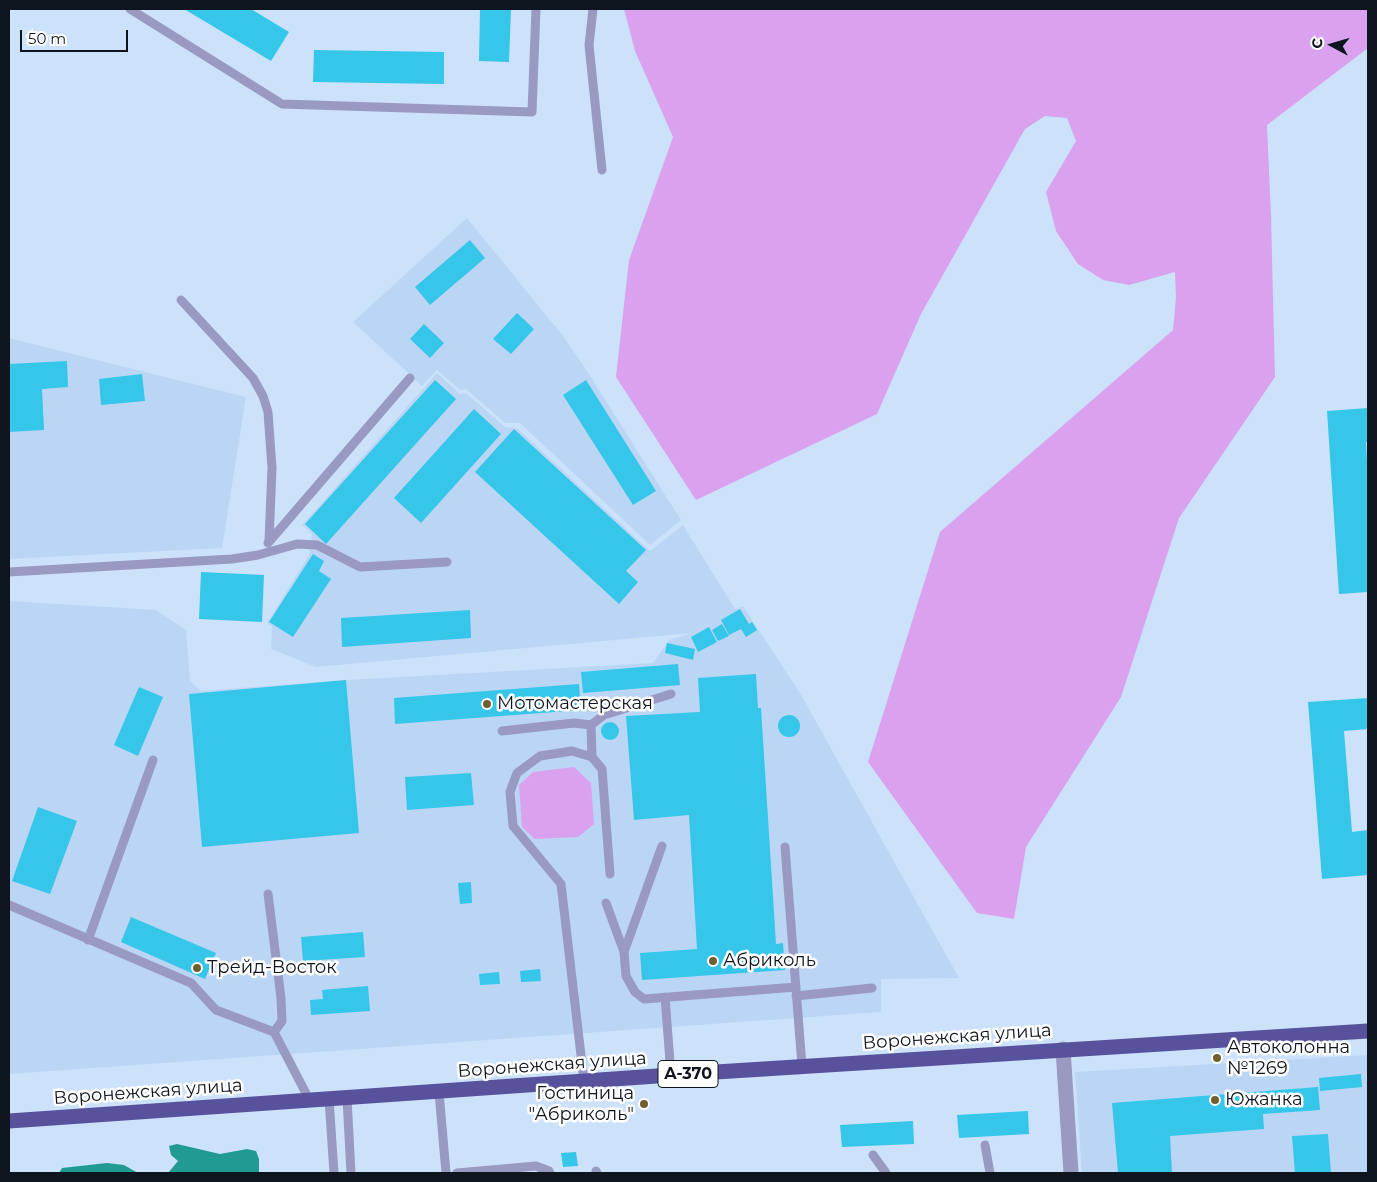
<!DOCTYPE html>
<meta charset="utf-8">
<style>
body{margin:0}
#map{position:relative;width:1377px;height:1182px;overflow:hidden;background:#cce2fb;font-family:Montserrat,sans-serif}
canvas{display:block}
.frame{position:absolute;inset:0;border:10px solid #0e151e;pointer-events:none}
.north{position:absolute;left:1307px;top:20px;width:50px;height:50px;-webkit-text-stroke:4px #fff;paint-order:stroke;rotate:276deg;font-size:14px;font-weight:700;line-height:20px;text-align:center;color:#0e151e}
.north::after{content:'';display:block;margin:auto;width:18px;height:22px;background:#0e151e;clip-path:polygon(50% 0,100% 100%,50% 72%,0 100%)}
.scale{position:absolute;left:20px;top:30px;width:108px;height:22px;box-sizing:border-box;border:2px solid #0e151e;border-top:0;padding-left:6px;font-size:15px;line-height:18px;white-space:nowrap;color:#0e151e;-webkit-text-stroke:4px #fff;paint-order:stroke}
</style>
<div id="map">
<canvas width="1377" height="1182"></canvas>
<div class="frame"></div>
<div class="north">С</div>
<div class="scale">50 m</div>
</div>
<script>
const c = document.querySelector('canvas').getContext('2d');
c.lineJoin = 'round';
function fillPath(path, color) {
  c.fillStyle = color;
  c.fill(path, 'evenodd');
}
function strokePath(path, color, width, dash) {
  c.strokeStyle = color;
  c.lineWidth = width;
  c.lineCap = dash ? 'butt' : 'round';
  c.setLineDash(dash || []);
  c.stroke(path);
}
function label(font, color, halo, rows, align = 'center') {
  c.font = font + ' Montserrat,sans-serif';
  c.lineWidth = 5;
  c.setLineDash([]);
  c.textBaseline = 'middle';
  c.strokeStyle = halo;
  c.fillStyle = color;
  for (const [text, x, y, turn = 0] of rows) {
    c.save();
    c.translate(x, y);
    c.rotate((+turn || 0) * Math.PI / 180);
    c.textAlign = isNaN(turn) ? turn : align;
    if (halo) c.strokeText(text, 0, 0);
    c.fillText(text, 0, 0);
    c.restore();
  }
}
const built = new Path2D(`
 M 467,218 L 563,336 L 587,371 L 681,520 L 650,545 L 520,423 L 505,423 L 466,389 L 460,390 L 437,370 L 422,386 L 353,322 Z
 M 9,338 L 246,397 L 222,548 L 9,559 Z
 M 437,373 L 460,394 L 466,393 L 505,427 L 517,428 L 650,551 L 683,525 L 735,609 L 743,606 L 800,693 L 959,978 L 881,979 L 881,1012 L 9,1074 L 9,601 L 156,610 L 186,630 L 190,681 L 201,691 L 346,680 L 653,663 L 669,640 L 692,633 L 316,667 L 271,649 L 272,626 L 267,623 L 309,555 L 312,534 L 302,525 Z
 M 1368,1055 L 1368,1173 L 1082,1173 L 1075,1072 Z`);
const green = new Path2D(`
 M 624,9 L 1368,9 L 1368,48 L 1267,125 L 1271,216 L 1275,377 L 1179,518 L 1121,697 L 1026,847 L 1014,919 L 977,913 L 868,762 L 940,532 L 1173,330 L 1176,298 L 1175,272 L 1129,285 L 1103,280 L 1078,264 L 1056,231 L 1046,192 L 1076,141 L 1067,118 L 1045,116 L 1025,129 L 921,314 L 877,414 L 696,500 L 616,377 L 629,260 L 673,137 L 635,51 Z
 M 574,767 L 591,783 L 594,824 L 578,837 L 535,839 L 522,827 L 519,785 L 533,772 Z`);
const water = new Path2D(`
 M 177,1144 L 220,1154 L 247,1149 L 256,1151 L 259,1159 L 259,1173 L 168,1173 L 178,1161 L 171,1155 L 169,1146 Z
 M 107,1163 L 124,1165 L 138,1173 L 59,1173 L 62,1168 Z`);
const building = new Path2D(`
 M 184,9 L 251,9 L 289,32 L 271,61 Z
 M 480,9 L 511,9 L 509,62 L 479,61 Z
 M 314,50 L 444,52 L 444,84 L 313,82 Z
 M 470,240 L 485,258 L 430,305 L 415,287 Z
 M 517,313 L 534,329 L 511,354 L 493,339 Z
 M 424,324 L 444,343 L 430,358 L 410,339 Z
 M 67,361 L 68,387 L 42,389 L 44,430 L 9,432 L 9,364 Z
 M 142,374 L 145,401 L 101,405 L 99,379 Z
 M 435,380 L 456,399 L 326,544 L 305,524 Z
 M 586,380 L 656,491 L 633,505 L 563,395 Z
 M 1368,408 L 1368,442 L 1366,442 L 1368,478 L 1368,592 L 1339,594 L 1327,411 Z
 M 474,409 L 501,434 L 421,523 L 394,498 Z
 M 514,429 L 646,550 L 626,571 L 638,582 L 619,604 L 475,472 Z
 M 313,554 L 324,561 L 319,571 L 331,579 L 293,637 L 269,622 Z
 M 201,572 L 264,575 L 262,622 L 199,619 Z
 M 740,609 L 749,624 L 752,622 L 757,630 L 746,637 L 741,629 L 729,635 L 721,620 Z
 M 470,610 L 471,638 L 342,647 L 341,618 Z
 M 722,624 L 729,636 L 718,641 L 712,630 Z
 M 709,627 L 717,642 L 698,652 L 691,637 Z
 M 667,643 L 695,649 L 693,660 L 665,653 Z
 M 678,664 L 680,685 L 583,693 L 581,672 Z
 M 756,674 L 758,708 L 761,708 L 776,944 L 783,943 L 785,970 L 642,980 L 640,953 L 697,949 L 689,815 L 634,820 L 626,716 L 700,712 L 698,678 Z
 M 346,680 L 359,833 L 202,847 L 189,694 Z
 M 579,684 L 581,710 L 395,724 L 394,698 Z
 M 139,687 L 163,697 L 138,756 L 114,745 Z
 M 1368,698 L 1368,729 L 1344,731 L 1352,832 L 1368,830 L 1368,875 L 1322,879 L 1308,702 Z
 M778 726a11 11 0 1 1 22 0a11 11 0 1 1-22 0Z
 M601 731a9 9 0 1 1 18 0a9 9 0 1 1-18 0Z
 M 471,773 L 474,805 L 407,810 L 405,777 Z
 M 38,807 L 77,821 L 50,894 L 12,881 Z
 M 471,882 L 472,903 L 460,904 L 458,883 Z
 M 131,917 L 216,953 L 205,979 L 121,942 Z
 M 363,932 L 365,957 L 303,961 L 301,937 Z
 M 540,969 L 541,981 L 521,982 L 520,971 Z
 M 499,972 L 500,984 L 480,985 L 479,974 Z
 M 368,986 L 370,1011 L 311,1015 L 310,1000 L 323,999 L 322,990 Z
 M 1361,1074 L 1362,1087 L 1320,1091 L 1319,1078 Z
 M 1318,1087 L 1320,1110 L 1263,1114 L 1264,1129 L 1170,1136 L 1172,1173 L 1118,1173 L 1112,1103 Z
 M 1028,1111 L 1029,1134 L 959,1138 L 957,1115 Z
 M 913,1121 L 914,1144 L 842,1147 L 840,1125 Z
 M 1328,1134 L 1331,1173 L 1295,1173 L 1292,1136 Z
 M 576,1152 L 578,1166 L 563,1167 L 561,1153 Z`);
const service = new Path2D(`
 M 130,9 L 282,104 L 532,112 L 536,9
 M 593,9 L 589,45 L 602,170
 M 181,300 L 253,378 L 263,396 L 268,412 L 272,468 L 269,542
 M 268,543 L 410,378
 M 9,572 L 232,559 L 258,555 L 297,544 L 317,545 L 360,567 L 447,562
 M 502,731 L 574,723 L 591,725
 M 662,846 L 624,952 L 626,976 L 635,992 L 644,999 L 796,987
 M 785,847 L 802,1066
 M 610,874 L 602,769 L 592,757 L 591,725 L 604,715 L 671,694
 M 268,894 L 281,998 L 282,1021 L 274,1032
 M 606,903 L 624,952
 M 9,905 L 191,983 L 216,1010 L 274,1032 L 310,1101
 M 88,940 L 153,760
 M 796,996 L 872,988
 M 665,997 L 671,1075
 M 584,1081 L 561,884 L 513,826 L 510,792 L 517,773 L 540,756 L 572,751 L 592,757
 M 439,1092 L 446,1173
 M 347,1098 L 351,1173
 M 329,1099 L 334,1173
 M 985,1145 L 990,1173
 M 873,1155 L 886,1173
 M 596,1171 L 597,1173
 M 457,1173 L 536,1166 L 549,1171 L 550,1173`);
const minor = new Path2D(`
 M 1063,1049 L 1071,1173`);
const trunk = new Path2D(`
 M 9,1121 L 700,1073 L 1368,1031`);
const markers = [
 [487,704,5,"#715f2d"],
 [713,961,5,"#715f2d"],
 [197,968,5,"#715f2d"],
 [1217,1058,5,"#715f2d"],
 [1215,1100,5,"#715f2d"],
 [644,1104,5,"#715f2d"]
];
const shields = [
 [688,1074,60]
];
const shieldNames = [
 ["А-370",688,1074]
];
const poiNames = [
 ["Мотомастерская",497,704],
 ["Абриколь",723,961],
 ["Трейд-Восток",207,968],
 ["Автоколонна",1227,1048],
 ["№1269",1227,1069],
 ["Гостиница",634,1094,"right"],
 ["\"Абриколь\"",634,1115,"right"],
 ["Южанка",1225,1100]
];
const streetNames = [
 ["Воронежская улица",957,1037,-4],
 ["Воронежская улица",552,1065,-4],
 ["Воронежская улица",148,1092,-4]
];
fillPath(built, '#bbd6f5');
fillPath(green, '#daa1ef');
fillPath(water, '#219b92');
fillPath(building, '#35c6ea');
strokePath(service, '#9999c1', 9);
strokePath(minor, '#9999c1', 15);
strokePath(trunk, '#58529c', 15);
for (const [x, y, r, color] of markers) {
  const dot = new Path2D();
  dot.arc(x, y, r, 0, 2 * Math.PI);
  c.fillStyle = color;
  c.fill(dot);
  strokePath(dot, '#fff', 2);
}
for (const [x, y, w] of shields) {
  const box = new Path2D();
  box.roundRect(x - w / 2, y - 13.5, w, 27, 4);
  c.fillStyle = '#fff';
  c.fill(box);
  strokePath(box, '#0e151e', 1);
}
label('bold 16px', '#0e151e', null, shieldNames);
label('18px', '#0e151e', '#fff', poiNames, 'left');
label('18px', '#0e151e', '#fff', streetNames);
</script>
